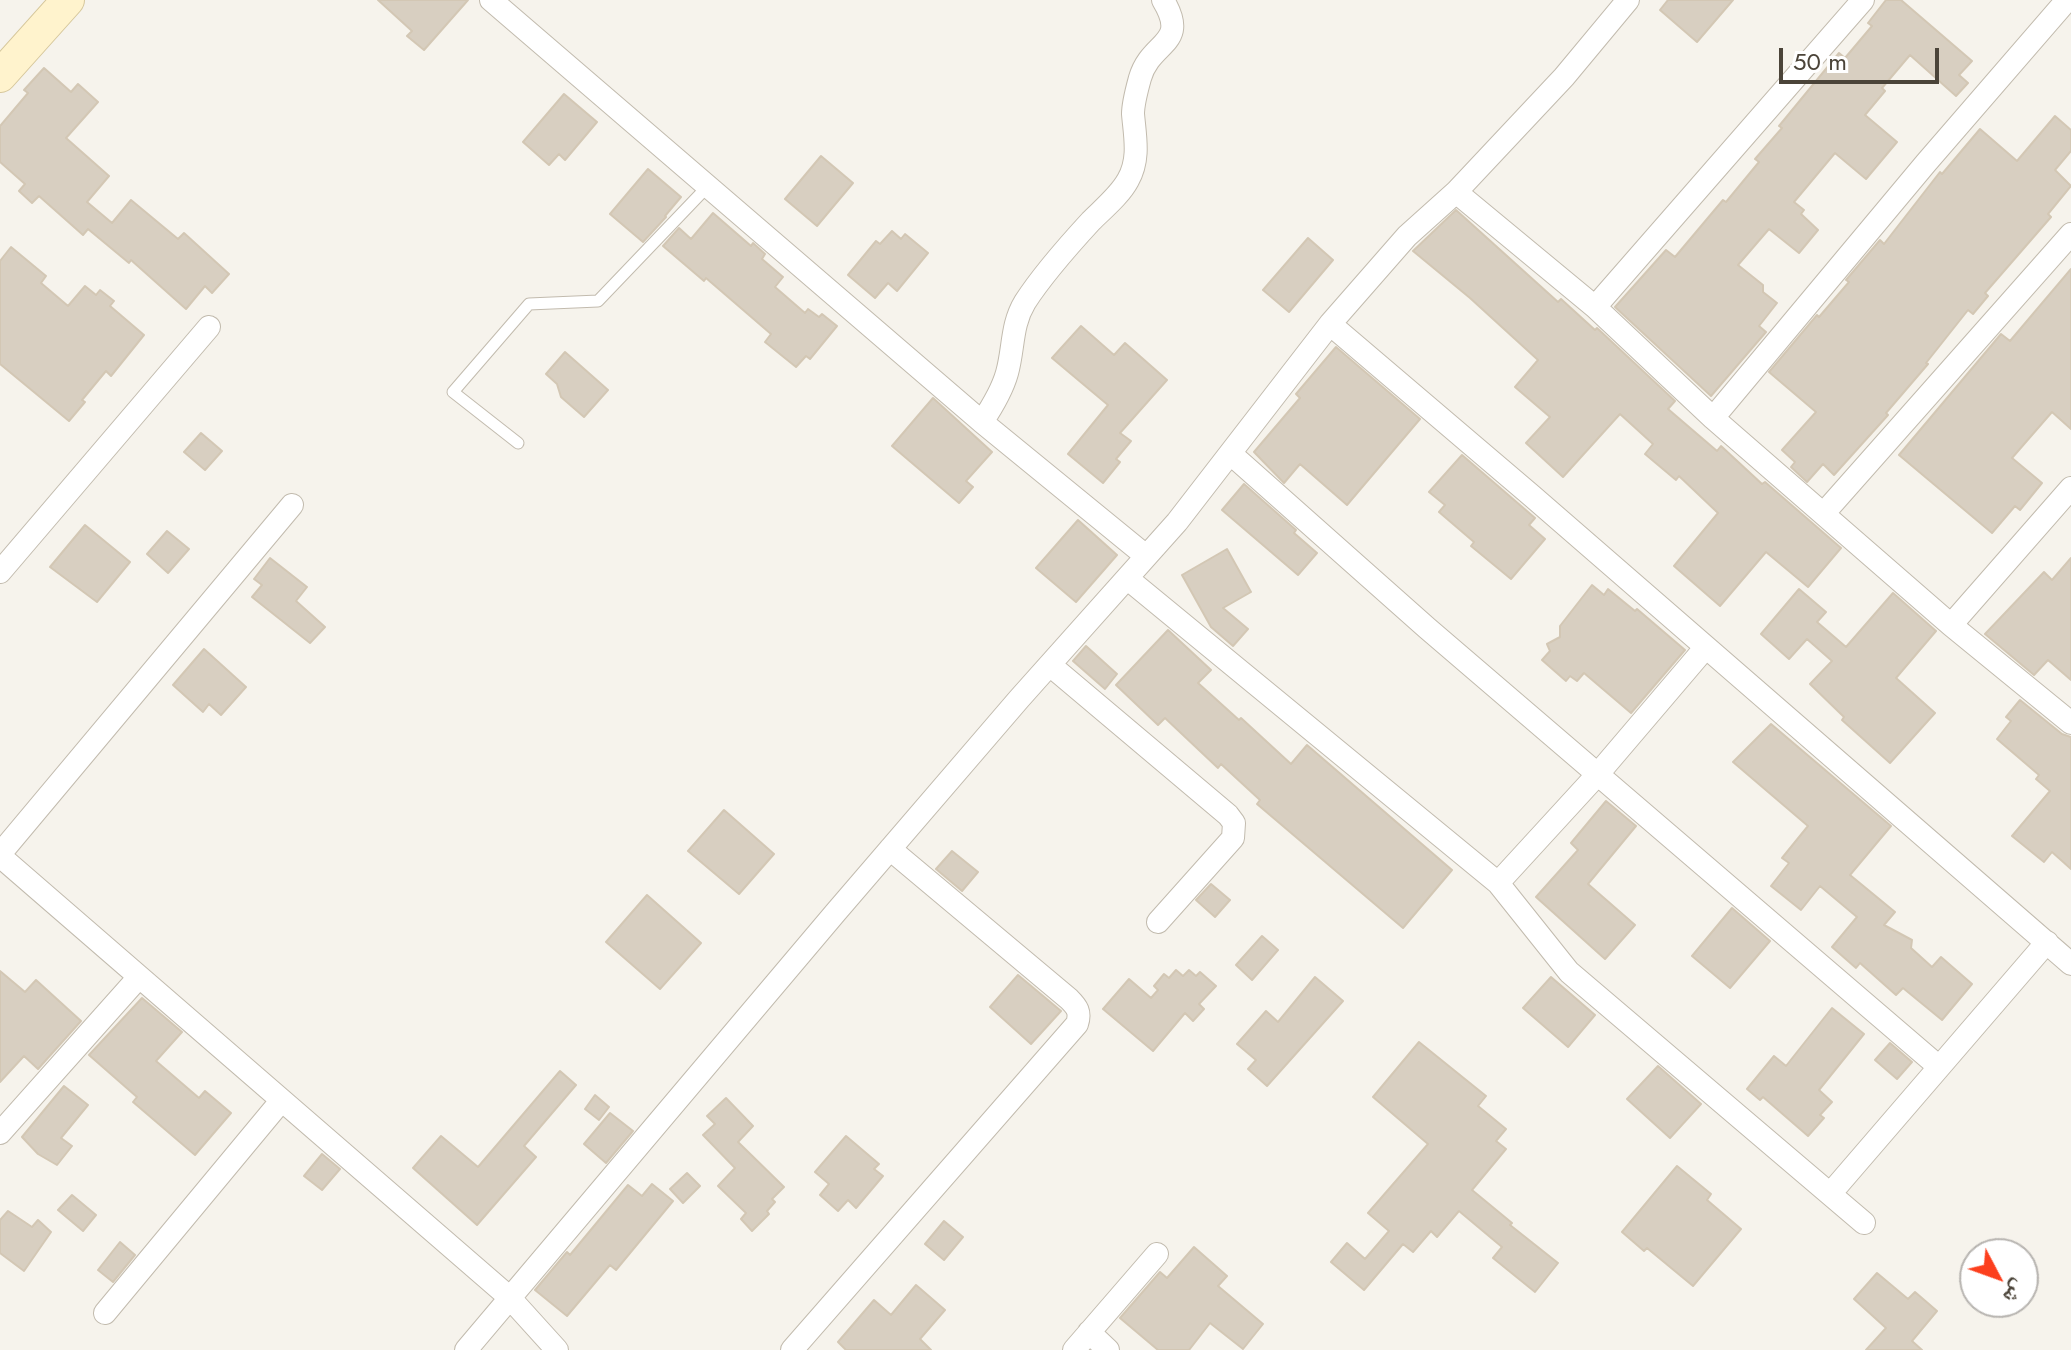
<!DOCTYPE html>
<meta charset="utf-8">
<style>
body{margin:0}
#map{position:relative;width:2071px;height:1350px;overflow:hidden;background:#f6f3ec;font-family:Jost,"Noto Naskh Arabic",sans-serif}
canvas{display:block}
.north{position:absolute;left:1959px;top:1238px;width:80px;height:80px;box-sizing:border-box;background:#fff;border:2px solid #b7b4b0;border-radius:50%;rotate:131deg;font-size:22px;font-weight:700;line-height:32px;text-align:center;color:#4b4439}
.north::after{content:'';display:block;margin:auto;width:28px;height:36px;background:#fc3f1d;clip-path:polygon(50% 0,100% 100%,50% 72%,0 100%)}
.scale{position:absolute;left:1779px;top:48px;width:160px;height:36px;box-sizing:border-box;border:4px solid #4b4439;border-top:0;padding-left:10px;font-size:24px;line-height:28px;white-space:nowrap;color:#4b4439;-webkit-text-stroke:6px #fff;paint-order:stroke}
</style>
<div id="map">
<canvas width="2071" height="1350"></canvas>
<div class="north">ش</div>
<div class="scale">50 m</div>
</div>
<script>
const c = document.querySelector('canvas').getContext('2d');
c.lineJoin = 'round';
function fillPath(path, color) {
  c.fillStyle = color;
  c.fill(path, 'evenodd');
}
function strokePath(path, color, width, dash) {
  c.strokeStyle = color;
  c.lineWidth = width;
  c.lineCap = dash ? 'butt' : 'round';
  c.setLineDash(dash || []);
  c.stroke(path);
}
const building = new Path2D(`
 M 378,0 L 468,0 L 424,50 L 407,36 L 412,31 Z
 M 1668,0 L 1733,0 L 1697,42 L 1660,10 Z
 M 1886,0 L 1901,0 L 1972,61 L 1959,75 L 1968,83 L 1956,96 L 1910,55 L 1882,88 L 1885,91 L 1865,115 L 1897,142 L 1866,179 L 1835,153 L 1794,202 L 1804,210 L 1801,214 L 1818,230 L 1799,253 L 1769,229 L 1738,265 L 1763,285 L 1763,292 L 1777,303 L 1759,326 L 1766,332 L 1711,396 L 1615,307 L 1666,250 L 1675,257 L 1723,200 L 1726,202 L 1759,162 L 1755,159 L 1782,128 L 1779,126 L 1839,53 L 1845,58 L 1872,26 L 1868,23 Z
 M 44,68 L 71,92 L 78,84 L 98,102 L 66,138 L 109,176 L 87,202 L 112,223 L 131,200 L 178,239 L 184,233 L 229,274 L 212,293 L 205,286 L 186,309 L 131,260 L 129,263 L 88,229 L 83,235 L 39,196 L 32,203 L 19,191 L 25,184 L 0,162 L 0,126 L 28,93 L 24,90 Z
 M 564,94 L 597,122 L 565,160 L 559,154 L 549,165 L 523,142 Z
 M 2055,116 L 2071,130 L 2071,151 L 2055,170 L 2071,186 L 2048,214 L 2051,217 L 1985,293 L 1988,296 L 1973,314 L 1968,310 L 1926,363 L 1928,364 L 1886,413 L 1888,415 L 1834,475 L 1823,464 L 1807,482 L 1791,467 L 1795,462 L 1782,450 L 1816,412 L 1769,372 L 1817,315 L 1819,317 L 1849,282 L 1846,280 L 1880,240 L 1884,244 L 1940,172 L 1942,174 L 1980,129 L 2017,161 Z
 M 821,156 L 853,183 L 817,226 L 785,199 Z
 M 648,169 L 681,197 L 665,216 L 666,217 L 643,242 L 610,214 Z
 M 1456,210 L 1558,302 L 1561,299 L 1595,330 L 1597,328 L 1675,401 L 1668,409 L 1717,451 L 1721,446 L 1762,484 L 1765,482 L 1841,548 L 1808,587 L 1766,552 L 1720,606 L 1674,566 L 1718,513 L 1679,476 L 1676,480 L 1645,454 L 1653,444 L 1620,414 L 1563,477 L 1526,443 L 1550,417 L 1515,387 L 1538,360 L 1470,298 L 1413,251 Z
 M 713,213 L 751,246 L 753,243 L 765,254 L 762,259 L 783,277 L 775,287 L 805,313 L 808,309 L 819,317 L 822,314 L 837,326 L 810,359 L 806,356 L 796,367 L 765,342 L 771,334 L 706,278 L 704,281 L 663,246 L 679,228 L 691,239 Z
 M 892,231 L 901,239 L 905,234 L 928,253 L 897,291 L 888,283 L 875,298 L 848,275 L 876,241 L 880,244 Z
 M 1308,238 L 1333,260 L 1289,312 L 1263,290 Z
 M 11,247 L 46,276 L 41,283 L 68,306 L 85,286 L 96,295 L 100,290 L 114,301 L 110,306 L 144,335 L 111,376 L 106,371 L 82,400 L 85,402 L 69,421 L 0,364 L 0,261 Z
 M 2071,269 L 2071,429 L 2052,412 L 2012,458 L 2042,483 L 2020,510 L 2015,506 L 1992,533 L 1899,455 L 2001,334 L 2010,341 Z
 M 1081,326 L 1114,355 L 1125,343 L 1167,380 L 1120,433 L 1131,441 L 1116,459 L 1120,462 L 1103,483 L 1068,454 L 1108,405 L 1052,358 Z
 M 1336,347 L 1420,419 L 1347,505 L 1300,464 L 1284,483 L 1254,452 L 1300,398 L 1296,394 Z
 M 565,352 L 608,390 L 584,417 L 561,397 L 557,384 L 546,374 Z
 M 933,398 L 992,452 L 966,481 L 973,487 L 959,503 L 892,446 Z
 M 201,433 L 222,451 L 205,470 L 184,452 Z
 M 1462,455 L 1535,518 L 1529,525 L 1545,539 L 1511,579 L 1471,546 L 1474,542 L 1439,512 L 1445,505 L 1429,492 Z
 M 1244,484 L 1296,530 L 1294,533 L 1317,553 L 1298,575 L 1222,510 Z
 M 1078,520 L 1117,555 L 1076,602 L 1036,568 Z
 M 85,525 L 130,562 L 97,602 L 50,567 Z
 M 167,531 L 189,549 L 168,573 L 147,554 Z
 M 1227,549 L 1251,592 L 1223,608 L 1248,629 L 1233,646 L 1211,627 L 1182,575 Z
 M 270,558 L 307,587 L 296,601 L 325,627 L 310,643 L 252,597 L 262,585 L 254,579 Z
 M 2071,558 L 2071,680 L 2048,660 L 2034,675 L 1985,634 L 2044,572 L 2052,580 Z
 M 1592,585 L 1604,595 L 1608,589 L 1635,611 L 1637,609 L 1685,650 L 1631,713 L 1584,673 L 1577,681 L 1570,676 L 1566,681 L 1542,660 L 1550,651 L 1547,644 L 1560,637 L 1560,626 Z
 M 1799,589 L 1826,612 L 1817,622 L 1846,647 L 1893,593 L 1936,631 L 1896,678 L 1935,713 L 1890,763 L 1842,720 L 1844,717 L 1810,684 L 1832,661 L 1807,639 L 1789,659 L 1761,634 Z
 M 1168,630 L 1211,670 L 1198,683 L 1239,720 L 1241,718 L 1291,764 L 1307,745 L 1452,870 L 1403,928 L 1257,804 L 1260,800 L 1221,764 L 1218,768 L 1165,718 L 1158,725 L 1116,685 Z
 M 1086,646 L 1117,674 L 1105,689 L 1073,661 Z
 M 204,649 L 246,687 L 221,715 L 209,704 L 203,712 L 173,685 Z
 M 2020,700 L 2062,734 L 2071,737 L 2071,869 L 2052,852 L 2044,862 L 2012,836 L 2050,791 L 2036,779 L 2039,775 L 1997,739 L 2011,721 L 2006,717 Z
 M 1771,724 L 1891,826 L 1850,875 L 1895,912 L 1884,925 L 1912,940 L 1911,948 L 1932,967 L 1941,957 L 1972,984 L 1942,1020 L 1903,988 L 1896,995 L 1860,963 L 1856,968 L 1832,947 L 1857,917 L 1820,886 L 1801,910 L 1771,886 L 1789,863 L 1782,858 L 1808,826 L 1733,762 Z
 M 1606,801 L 1636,826 L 1588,884 L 1635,925 L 1605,959 L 1536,897 L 1578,850 L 1571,843 Z
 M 724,810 L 774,854 L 739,894 L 688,851 Z
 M 952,851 L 978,872 L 962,891 L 936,869 Z
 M 1211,884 L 1230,900 L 1215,917 L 1196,900 Z
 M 647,895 L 701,943 L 660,989 L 606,942 Z
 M 1732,908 L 1770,941 L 1730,988 L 1692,956 Z
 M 1262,936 L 1278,950 L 1252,980 L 1236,965 Z
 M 1176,970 L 1183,976 L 1189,970 L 1196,976 L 1200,972 L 1216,986 L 1199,1004 L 1204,1009 L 1193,1021 L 1185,1013 L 1153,1051 L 1103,1009 L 1129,979 L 1151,998 L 1158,990 L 1154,986 L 1164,974 L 1169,978 Z
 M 0,971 L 25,992 L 36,980 L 81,1021 L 38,1069 L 24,1056 L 0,1082 Z
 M 1018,975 L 1061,1011 L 1031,1044 L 990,1007 Z
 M 1315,977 L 1343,1001 L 1267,1086 L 1248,1069 L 1256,1060 L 1237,1044 L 1266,1011 L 1278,1022 Z
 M 1551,977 L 1595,1015 L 1568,1047 L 1523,1008 Z
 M 142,998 L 182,1032 L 156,1061 L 199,1098 L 205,1091 L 231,1113 L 195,1155 L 133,1102 L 137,1097 L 89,1055 Z
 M 1832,1008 L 1864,1034 L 1819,1090 L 1832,1102 L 1820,1115 L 1824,1118 L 1808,1136 L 1763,1097 L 1760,1100 L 1747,1089 L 1774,1056 L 1786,1066 Z
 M 1419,1042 L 1486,1096 L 1478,1106 L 1506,1129 L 1496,1141 L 1506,1149 L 1472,1190 L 1512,1223 L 1510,1225 L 1558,1263 L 1535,1292 L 1493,1258 L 1502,1247 L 1459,1211 L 1437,1237 L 1431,1231 L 1413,1252 L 1403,1244 L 1364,1290 L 1331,1262 L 1347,1243 L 1365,1259 L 1389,1231 L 1368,1213 L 1428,1144 L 1373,1097 Z
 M 1890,1043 L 1912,1062 L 1897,1079 L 1875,1060 Z
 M 1658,1066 L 1701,1104 L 1670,1138 L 1627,1099 Z
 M 560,1071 L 576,1085 L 524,1146 L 536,1157 L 477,1225 L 413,1168 L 441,1136 L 478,1167 Z
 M 64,1086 L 88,1105 L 61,1138 L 72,1146 L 57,1165 L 38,1154 L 22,1137 Z
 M 595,1095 L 609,1107 L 599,1120 L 585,1109 Z
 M 726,1098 L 753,1126 L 738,1142 L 784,1187 L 772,1199 L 775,1202 L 767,1211 L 769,1214 L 752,1231 L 741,1219 L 746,1213 L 718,1186 L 735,1168 L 703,1135 L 715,1124 L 707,1116 Z
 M 610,1113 L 633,1131 L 606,1163 L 584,1144 Z
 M 846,1136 L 879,1164 L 874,1169 L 883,1176 L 856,1208 L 848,1200 L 838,1211 L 820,1195 L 829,1184 L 815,1172 Z
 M 322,1154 L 340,1169 L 322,1190 L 304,1176 Z
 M 1677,1166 L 1711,1194 L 1707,1200 L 1741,1229 L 1693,1286 L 1647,1248 L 1644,1251 L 1622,1232 Z
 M 687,1173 L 700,1186 L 683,1203 L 670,1189 Z
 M 652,1184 L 673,1201 L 616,1270 L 610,1265 L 567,1316 L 535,1290 L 567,1252 L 570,1255 L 628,1185 L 642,1196 Z
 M 72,1195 L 96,1215 L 83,1231 L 58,1210 Z
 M 8,1211 L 32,1227 L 38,1220 L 51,1232 L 24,1271 L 0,1253 L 0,1220 Z
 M 944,1221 L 963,1237 L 944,1260 L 925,1244 Z
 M 120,1242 L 135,1255 L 113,1282 L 98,1270 Z
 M 1194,1247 L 1227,1276 L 1218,1286 L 1263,1324 L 1243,1349 L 1210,1323 L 1189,1350 L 1158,1350 L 1120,1318 L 1160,1272 L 1167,1278 Z
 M 1877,1273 L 1908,1299 L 1915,1292 L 1937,1311 L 1912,1341 L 1922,1350 L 1866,1350 L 1886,1328 L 1854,1299 Z
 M 916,1285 L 945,1310 L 920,1339 L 931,1350 L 846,1350 L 838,1342 L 874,1300 L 891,1315 Z`);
const service = new Path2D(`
 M 518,443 L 453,392 L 529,304 L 598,301 L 708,186`);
const minor = new Path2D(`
 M 491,0 L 982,422 L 1146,556
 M 1456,192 L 1595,307 L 1713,418 L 1951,625 L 2071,488
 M 1595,307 L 1863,0
 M 1330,324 L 1532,496 L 2071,964
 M 1713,418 L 1926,163 L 2067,0
 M 982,422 C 992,407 1002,391 1007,373 C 1014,348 1011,325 1025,302 C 1043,274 1068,246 1091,221 C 1103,209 1120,195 1128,180 C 1140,159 1135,137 1133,114 C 1133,103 1137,89 1140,78 C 1151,40 1190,45 1163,0
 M 1231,454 L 1427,628 L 1938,1066
 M 1824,513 L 2071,234
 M 0,572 L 209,327
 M 1128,579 L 1498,883 L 1569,972 L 1864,1223
 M 1951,625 L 2071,723
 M 1050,665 L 1228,815 L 1234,823 L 1233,838 L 1158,922
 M 0,854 L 292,505
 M 0,856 L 509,1297 L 557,1350
 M 1498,883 L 1597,775 L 1706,647
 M 0,1133 L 139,977
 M 1830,1194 L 2047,942
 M 105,1313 L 281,1101
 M 1089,1332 L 1108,1350
 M 466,1350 L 836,912 L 1019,699 L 1177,522 L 1330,324 L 1407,236 L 1456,192 L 1564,77 L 1628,0
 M 792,1350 L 1077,1024 C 1081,1012 1077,1007 1069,999 L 890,849
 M 1074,1350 L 1157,1254`);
const secondary = new Path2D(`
 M 0,76 L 68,0`);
fillPath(building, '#d8cfc1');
strokePath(building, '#d3c7b4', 2);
strokePath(service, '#c2bbae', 13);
strokePath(minor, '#c2bbae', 24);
strokePath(secondary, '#d6c79b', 34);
strokePath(service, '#fff', 11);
strokePath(minor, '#fff', 22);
strokePath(secondary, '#fff3cd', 32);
</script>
